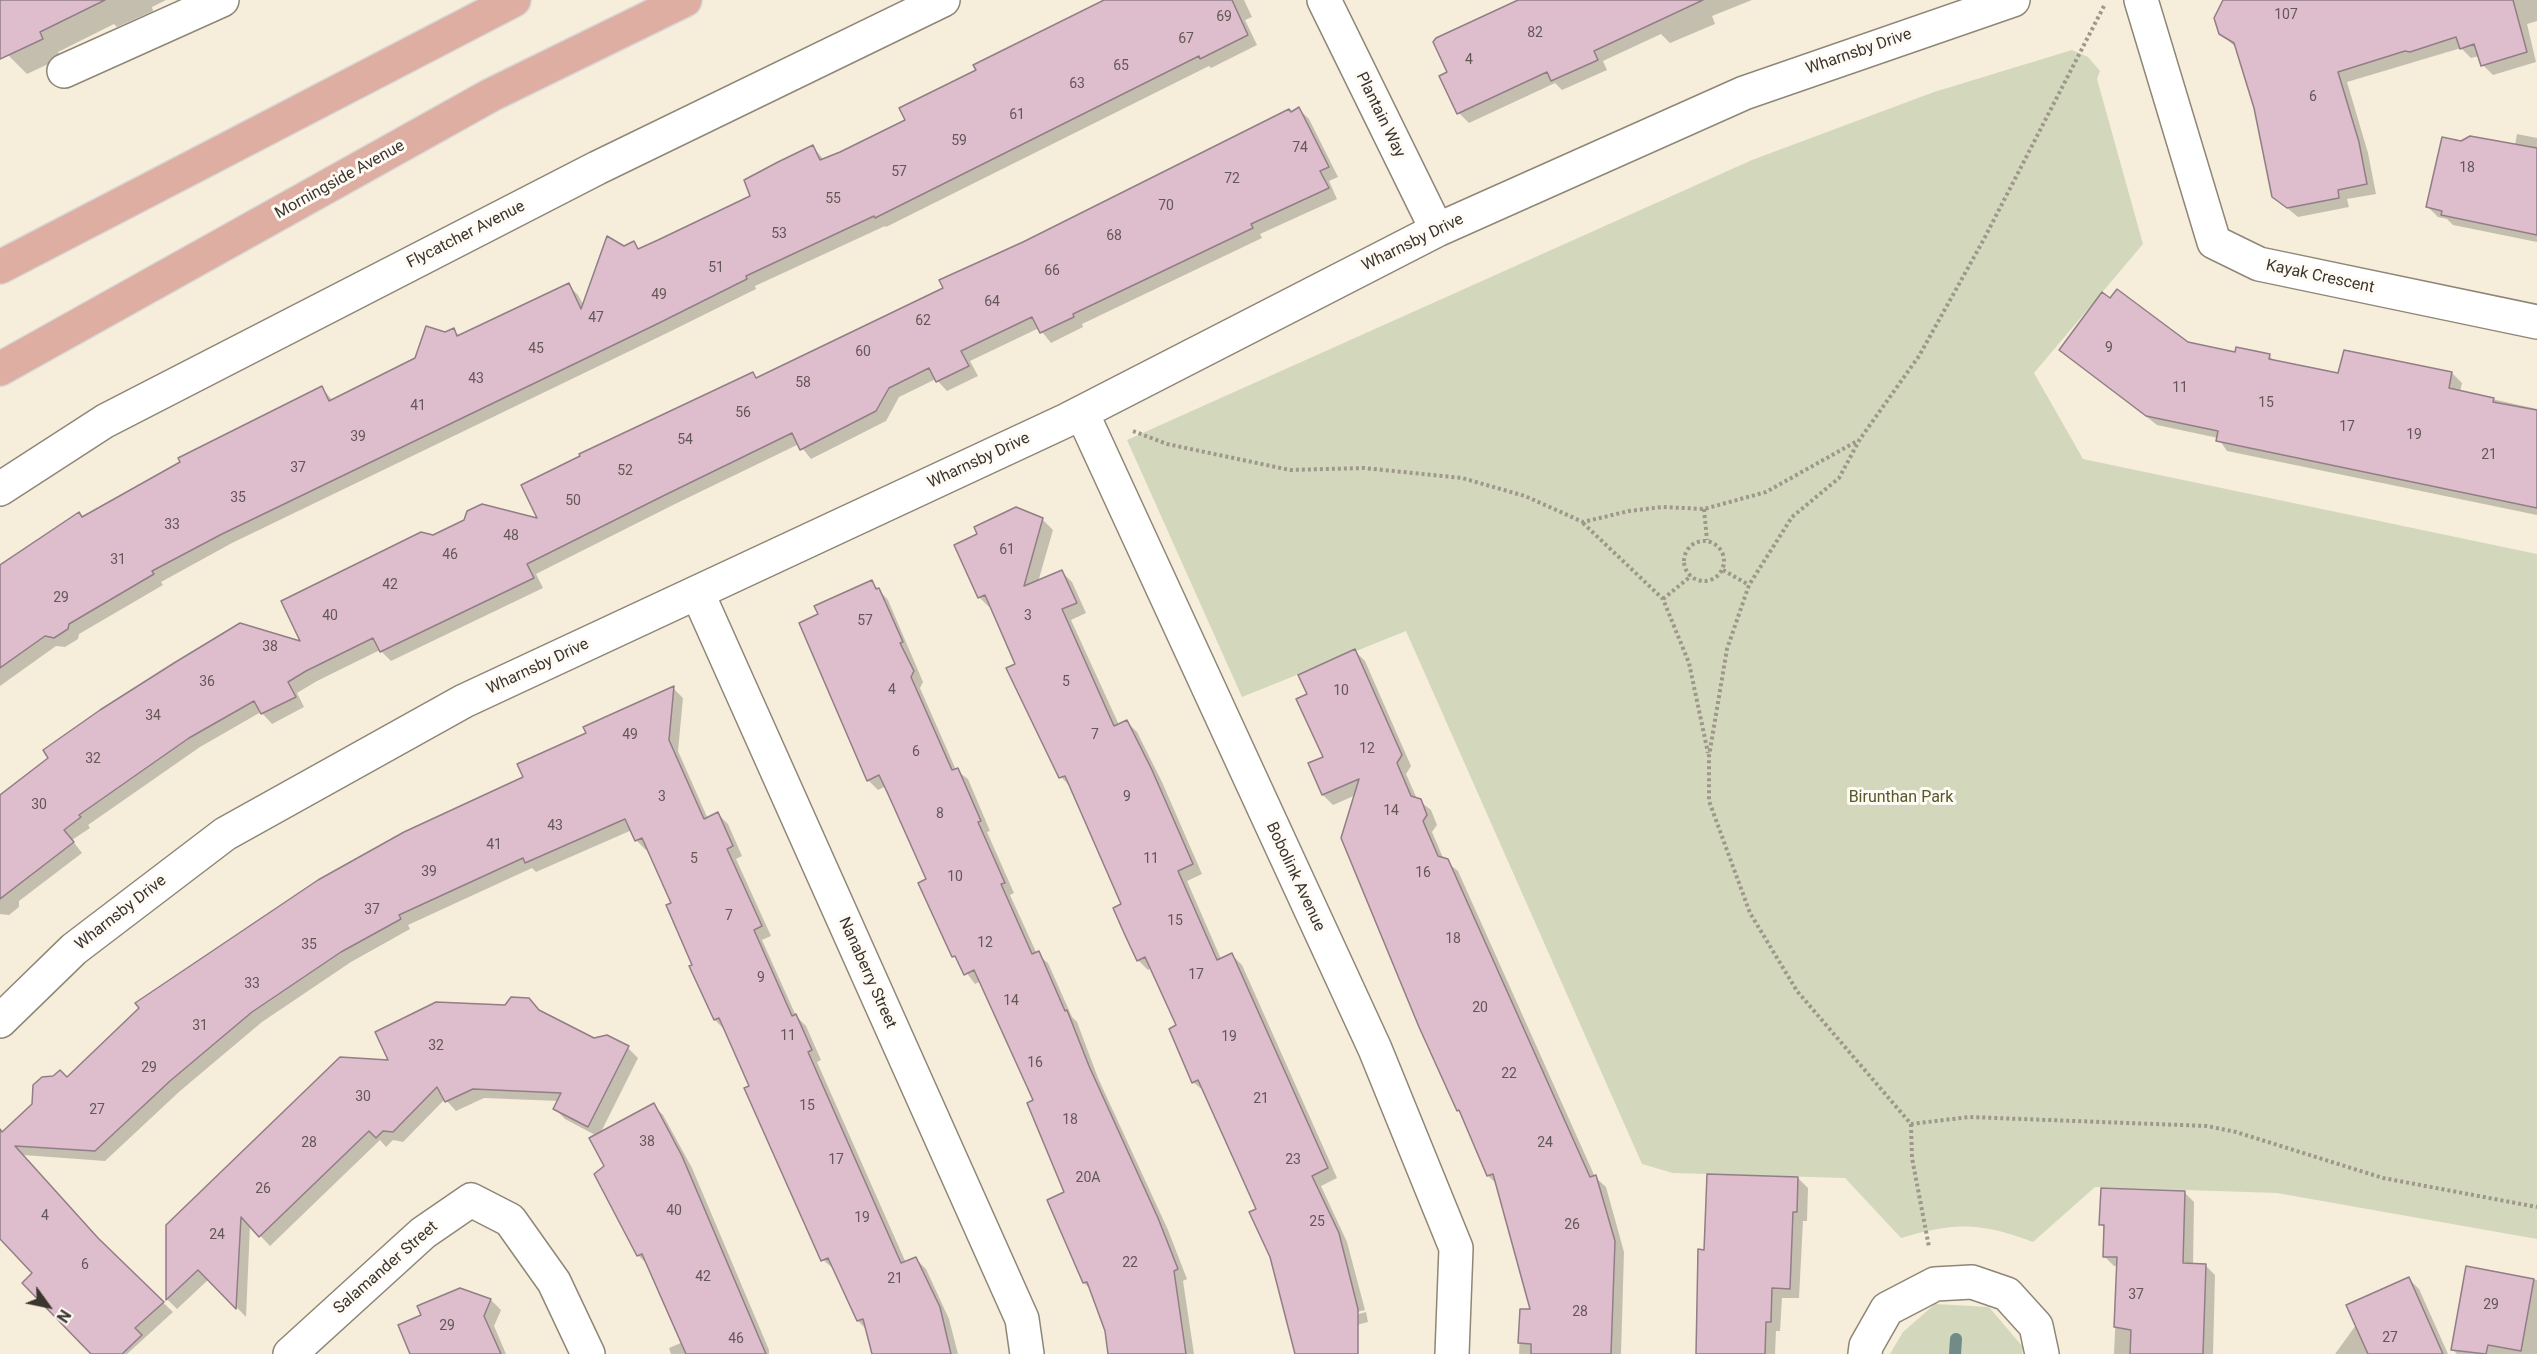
<!DOCTYPE html>
<style>
body{margin:0}
#map{position:relative;width:2537px;height:1354px;overflow:hidden;background:#f6eedb;font-family:Roboto,sans-serif}
canvas{display:block}
.north{position:absolute;left:18px;top:1276px;width:60px;height:60px;-webkit-text-stroke:4px #fffbf4;paint-order:stroke;rotate:123deg;font-size:16px;font-weight:700;line-height:24px;text-align:center;color:#3a362f}
.north::after{content:'';display:block;margin:auto;width:21px;height:27px;background:#3a362f;clip-path:polygon(50% 0,100% 100%,50% 72%,0 100%)}
</style>
<div id="map">
<canvas width="2537" height="1354"></canvas>
<div class="north">N</div>
</div>
<script>
const c = document.querySelector('canvas').getContext('2d');
c.lineJoin = 'round';
function fillPath(path, color) {
  c.fillStyle = color;
  c.fill(path, 'evenodd');
}
function strokePath(path, color, width, dash) {
  c.strokeStyle = color;
  c.lineWidth = width;
  c.lineCap = dash ? 'butt' : 'round';
  c.setLineDash(dash || []);
  c.stroke(path);
}
function label(font, color, halo, rows, align = 'center') {
  c.font = font + ' Roboto,sans-serif';
  c.lineWidth = 6;
  c.setLineDash([]);
  c.textBaseline = 'middle';
  c.strokeStyle = halo;
  c.fillStyle = color;
  for (const [text, x, y, turn = 0] of rows) {
    c.save();
    c.translate(x, y);
    c.rotate((+turn || 0) * Math.PI / 180);
    c.textAlign = isNaN(turn) ? turn : align;
    if (halo) c.strokeText(text, 0, 0);
    c.fillText(text, 0, 0);
    c.restore();
  }
}
const green = new Path2D(`
 M 2072,50 L 2088,57 L 2100,71 L 2097,79 L 2143,244 L 2034,373 L 2083,459 L 2537,554 L 2537,1239 L 2277,1193 L 2095,1187 L 2033,1242 C 1981,1222 1954,1222 1901,1238 L 1845,1178 L 1673,1173 L 1642,1164 L 1406,631 L 1242,697 L 1127,440 L 1752,160 L 1934,92 Z
 M 1935,1304 L 1989,1307 L 2023,1347 L 2022,1354 L 1890,1354 L 1903,1332 Z`);
const shadow = new Path2D(`
 M 0,0 L 166,0 L 152,7 L 153,11 L 117,27 L 114,24 L 58,52 L 61,58 L 27,74 L 8,55 L 0,38 Z
 M 1129,0 L 1244,0 L 1252,17 L 1245,20 L 1257,45 L 1211,68 L 1209,66 L 886,227 L 885,226 L 755,286 L 756,289 L 665,334 L 232,543 L 161,582 L 163,585 L 79,634 L 78,639 L 65,647 L 56,646 L 0,686 L 0,567 L 82,518 L 322,388 L 333,401 L 416,359 L 445,334 L 453,330 L 460,336 L 568,285 L 578,295 L 584,306 L 624,248 L 633,243 L 640,250 L 752,197 L 813,147 L 824,160 L 907,121 Z
 M 1522,0 L 1752,0 L 1712,16 L 1715,24 L 1670,43 L 1661,34 L 1603,61 L 1607,70 L 1562,90 L 1555,83 L 1469,123 L 1459,113 L 1449,73 Z
 M 2225,0 L 2537,0 L 2537,21 L 2527,24 L 2536,62 L 2493,75 L 2483,65 L 2479,56 L 2471,58 L 2461,48 L 2347,82 L 2368,153 L 2376,194 L 2347,199 L 2349,207 L 2298,217 L 2274,197 L 2256,107 L 2237,48 L 2220,34 Z
 M 1299,109 L 1309,119 L 1338,177 L 1329,181 L 1337,199 L 1260,234 L 1262,238 L 1082,324 L 1083,327 L 1051,343 L 1039,328 L 970,361 L 978,376 L 947,391 L 936,379 L 899,397 L 886,421 L 811,459 L 799,444 L 675,504 L 536,574 L 543,588 L 391,661 L 380,650 L 317,681 L 297,693 L 304,707 L 272,724 L 261,712 L 200,747 L 88,825 L 90,828 L 72,840 L 82,853 L 19,901 L 19,907 L 9,915 L 0,914 L 0,797 L 303,643 L 433,537 L 540,520 L 753,374 L 758,379 L 945,288 L 1023,243 Z
 M 2517,134 L 2537,138 L 2537,242 L 2453,225 L 2447,219 L 2438,217 L 2428,207 L 2515,145 Z
 M 2187,343 L 2236,354 L 2269,356 L 2276,362 L 2340,375 L 2345,351 L 2452,373 L 2462,383 L 2460,392 L 2537,409 L 2537,515 L 2227,451 L 2218,438 L 2157,425 L 2061,350 Z
 M 1016,509 L 1043,520 L 1053,530 L 1038,582 L 1062,572 L 1072,582 L 1086,613 L 1071,620 L 1119,725 L 1127,722 L 1137,732 L 1162,782 L 1202,874 L 1187,881 L 1221,959 L 1232,955 L 1242,965 L 1337,1178 L 1321,1186 L 1347,1242 L 1365,1310 L 1295,1328 L 1295,1331 L 1366,1312 L 1368,1322 L 1300,1340 L 1290,1330 L 1271,1256 L 1251,1213 L 1258,1210 L 1205,1092 L 1193,1082 L 1171,1030 L 1178,1026 L 1151,968 L 1148,970 L 1138,960 L 1126,933 L 1115,909 L 1123,905 L 1071,787 L 1061,777 L 1008,668 L 1017,664 L 992,606 L 989,607 L 979,597 L 956,545 L 979,535 L 976,527 Z
 M 872,582 L 888,600 L 923,682 L 920,688 L 956,770 L 968,779 L 990,831 L 987,832 L 1014,893 L 1010,895 L 1037,954 L 1048,963 L 1072,1017 L 1077,1022 L 1098,1078 L 1168,1230 L 1187,1279 L 1183,1281 L 1194,1354 L 1110,1354 L 1107,1331 L 1092,1291 L 1084,1283 L 1066,1193 L 1035,1101 L 981,981 L 975,984 L 954,956 L 928,880 L 886,786 L 878,790 L 868,780 L 820,615 Z
 M 1355,651 L 1365,661 L 1411,766 L 1406,774 L 1417,799 L 1431,810 L 1437,825 L 1432,832 L 1444,860 L 1458,871 L 1595,1177 L 1606,1187 L 1624,1252 L 1621,1354 L 1519,1354 L 1521,1310 L 1532,1310 L 1498,1185 L 1488,1176 L 1463,1115 L 1458,1110 L 1356,795 L 1333,805 L 1323,795 L 1310,763 L 1325,757 L 1309,695 Z
 M 673,688 L 683,698 L 678,751 L 708,819 L 718,814 L 728,824 L 742,856 L 736,859 L 771,936 L 762,940 L 796,1016 L 806,1026 L 821,1060 L 817,1062 L 906,1263 L 916,1259 L 926,1269 L 949,1319 L 958,1354 L 873,1354 L 867,1330 L 858,1321 L 834,1269 L 823,1260 L 751,1087 L 725,1030 L 715,1020 L 673,903 L 648,849 L 646,850 L 636,840 L 632,830 L 536,872 L 532,868 L 408,925 L 410,929 L 351,962 L 262,1022 L 180,1091 L 105,1161 L 23,1155 L 105,1247 L 173,1312 L 127,1354 L 93,1354 L 34,1273 L 0,1237 L 0,1136 L 67,1079 L 141,1008 L 137,1004 L 262,917 L 319,881 L 525,778 L 588,734 Z
 M 541,1012 L 594,1040 L 628,1048 L 638,1058 L 600,1134 L 653,1105 L 663,1115 L 692,1168 L 769,1350 L 769,1354 L 671,1354 L 669,1348 L 683,1342 L 648,1265 L 638,1255 L 597,1136 L 565,1119 L 555,1109 L 559,1101 L 484,1098 L 456,1111 L 445,1099 L 403,1142 L 393,1140 L 386,1147 L 380,1140 L 270,1246 L 250,1225 L 246,1317 L 209,1279 L 177,1309 L 167,1299 L 167,1226 L 391,1062 Z
 M 1798,1178 L 1808,1188 L 1807,1221 L 1803,1221 L 1799,1298 L 1782,1298 L 1780,1331 L 1776,1331 L 1775,1354 L 1696,1354 L 1700,1251 L 1706,1251 Z
 M 2184,1192 L 2194,1202 L 2193,1265 L 2205,1265 L 2215,1275 L 2213,1354 L 2114,1354 L 2118,1266 L 2114,1266 L 2104,1256 L 2105,1228 L 2101,1224 Z
 M 2467,1268 L 2537,1280 L 2537,1354 L 2457,1354 L 2453,1350 Z
 M 2409,1279 L 2419,1289 L 2448,1354 L 2335,1354 L 2356,1325 Z
 M 460,1289 L 491,1300 L 501,1310 L 494,1326 L 506,1354 L 412,1354 L 423,1316 Z`);
const stream = new Path2D(`
 M 1955,1354 L 1956,1339`);
const building = new Path2D(`
 M 0,0 L 105,0 L 40,32 L 43,39 L 0,59 Z
 M 1104,0 L 1232,0 L 1248,35 L 1200,59 L 1199,56 L 875,218 L 874,216 L 746,276 L 747,279 L 655,325 L 222,534 L 152,571 L 154,574 L 69,624 L 68,629 L 54,638 L 45,636 L 0,668 L 0,565 L 79,512 L 82,517 L 180,462 L 178,458 L 322,386 L 329,401 L 415,358 L 426,326 L 445,332 L 454,328 L 457,336 L 569,283 L 581,309 L 607,236 L 624,246 L 634,241 L 638,249 L 658,240 L 750,196 L 744,180 L 778,162 L 813,145 L 820,160 L 840,152 L 905,120 L 899,108 L 976,70 L 973,65 Z
 M 1518,0 L 1703,0 L 1594,51 L 1598,60 L 1551,81 L 1547,72 L 1457,114 L 1439,76 L 1447,72 L 1433,42 L 1436,38 Z
 M 2223,0 L 2513,0 L 2527,52 L 2481,66 L 2474,44 L 2460,49 L 2456,37 L 2410,52 L 2405,51 L 2338,72 L 2359,142 L 2367,184 L 2338,190 L 2339,198 L 2287,208 L 2272,197 L 2254,108 L 2234,43 L 2219,34 L 2214,18 Z
 M 1299,107 L 1329,167 L 1320,171 L 1329,188 L 1251,224 L 1253,228 L 1073,314 L 1074,317 L 1040,333 L 1032,317 L 961,351 L 969,366 L 936,382 L 929,368 L 889,388 L 876,411 L 800,450 L 792,433 L 665,495 L 527,564 L 534,578 L 380,652 L 373,638 L 306,671 L 288,682 L 296,697 L 261,714 L 254,701 L 189,738 L 79,815 L 81,817 L 64,830 L 74,842 L 0,899 L 0,795 L 48,758 L 43,750 L 100,710 L 174,663 L 240,623 L 300,641 L 281,601 L 421,532 L 433,535 L 464,520 L 467,511 L 482,504 L 537,518 L 521,485 L 580,456 L 579,454 L 753,372 L 756,378 L 943,288 L 939,280 L 1023,242 L 1289,109 L 1291,112 Z
 M 2470,136 L 2537,148 L 2537,235 L 2441,215 L 2442,211 L 2426,207 L 2442,137 L 2461,141 Z
 M 2117,289 L 2188,342 L 2235,352 L 2236,347 L 2270,354 L 2269,359 L 2338,373 L 2344,350 L 2452,372 L 2449,388 L 2494,398 L 2493,402 L 2537,410 L 2537,508 L 2216,441 L 2218,431 L 2146,416 L 2059,350 L 2102,292 L 2110,298 Z
 M 1016,507 L 1043,518 L 1024,586 L 1062,570 L 1077,603 L 1062,609 L 1114,726 L 1127,720 L 1152,770 L 1193,864 L 1178,871 L 1217,960 L 1232,953 L 1328,1168 L 1312,1176 L 1339,1233 L 1358,1309 L 1358,1354 L 1295,1354 L 1270,1257 L 1249,1212 L 1256,1209 L 1198,1080 L 1192,1083 L 1169,1029 L 1176,1025 L 1145,957 L 1137,961 L 1124,933 L 1113,908 L 1121,904 L 1065,776 L 1059,778 L 1006,668 L 1015,664 L 985,595 L 978,598 L 954,545 L 977,534 L 974,527 Z
 M 872,580 L 876,589 L 879,588 L 903,642 L 900,643 L 914,671 L 911,677 L 952,770 L 958,768 L 981,821 L 978,822 L 1005,883 L 1001,884 L 1032,954 L 1039,951 L 1065,1011 L 1067,1010 L 1089,1066 L 1158,1218 L 1178,1269 L 1174,1271 L 1186,1354 L 1108,1354 L 1105,1331 L 1087,1282 L 1083,1283 L 1047,1200 L 1064,1192 L 1027,1103 L 1033,1100 L 974,970 L 964,975 L 955,956 L 952,957 L 918,883 L 926,879 L 888,794 L 879,775 L 867,781 L 799,623 L 818,614 L 814,606 Z
 M 1355,649 L 1402,755 L 1397,763 L 1411,796 L 1421,799 L 1427,815 L 1423,821 L 1438,856 L 1448,859 L 1590,1177 L 1596,1175 L 1615,1241 L 1611,1354 L 1531,1354 L 1531,1344 L 1518,1343 L 1520,1309 L 1530,1309 L 1493,1174 L 1487,1176 L 1459,1110 L 1457,1111 L 1419,1027 L 1341,838 L 1359,779 L 1322,795 L 1308,763 L 1323,757 L 1296,699 L 1307,694 L 1298,675 Z
 M 674,686 L 669,740 L 704,819 L 718,812 L 733,846 L 727,849 L 762,926 L 754,930 L 792,1016 L 796,1014 L 812,1050 L 808,1052 L 901,1263 L 916,1257 L 940,1307 L 951,1354 L 872,1354 L 863,1319 L 857,1321 L 828,1258 L 821,1261 L 744,1088 L 749,1086 L 719,1018 L 714,1020 L 689,966 L 692,965 L 666,905 L 671,903 L 642,838 L 635,841 L 625,819 L 525,863 L 523,858 L 399,915 L 401,919 L 341,952 L 252,1012 L 170,1081 L 95,1151 L 15,1146 L 98,1238 L 164,1302 L 135,1328 L 142,1335 L 122,1354 L 91,1354 L 22,1283 L 32,1273 L 0,1239 L 0,1129 L 2,1132 L 32,1104 L 33,1085 L 42,1077 L 53,1076 L 60,1070 L 67,1077 L 139,1008 L 135,1003 L 318,880 L 404,832 L 523,777 L 517,764 L 586,733 L 583,727 Z
 M 511,997 L 529,998 L 539,1010 L 594,1038 L 607,1035 L 629,1046 L 588,1127 L 553,1109 L 561,1093 L 473,1089 L 445,1102 L 437,1087 L 393,1132 L 383,1131 L 376,1138 L 369,1131 L 259,1237 L 241,1217 L 236,1309 L 198,1270 L 166,1300 L 166,1225 L 340,1057 L 388,1060 L 375,1032 L 436,1002 L 505,1005 Z
 M 654,1103 L 682,1156 L 766,1354 L 686,1354 L 642,1254 L 637,1256 L 594,1174 L 604,1166 L 589,1138 Z
 M 1707,1174 L 1798,1177 L 1797,1212 L 1793,1212 L 1790,1289 L 1772,1288 L 1771,1322 L 1766,1322 L 1765,1354 L 1696,1354 L 1698,1249 L 1704,1250 Z
 M 2101,1188 L 2185,1191 L 2183,1263 L 2206,1264 L 2203,1354 L 2130,1354 L 2131,1330 L 2114,1327 L 2117,1257 L 2103,1257 L 2104,1225 L 2099,1225 Z
 M 2466,1266 L 2534,1279 L 2521,1351 L 2488,1345 L 2486,1354 L 2451,1350 Z
 M 2409,1277 L 2443,1354 L 2368,1354 L 2346,1305 Z
 M 460,1288 L 491,1299 L 484,1316 L 501,1354 L 410,1354 L 398,1325 L 421,1315 L 417,1306 Z`);
const path = new Path2D(`
 M 2104,6 L 1984,239 L 1919,356 L 1860,439 L 1839,478 L 1792,517 L 1749,585 L 1727,649 L 1709,756 L 1709,801 L 1750,913 L 1797,991 L 1911,1124 L 1969,1117 L 2207,1126 L 2236,1132 L 2383,1178 L 2537,1207
 M 1133,431 L 1167,444 L 1290,470 L 1364,468 L 1462,478 L 1525,496 L 1583,522 L 1629,511 L 1662,507 L 1704,509 L 1766,492 L 1859,440
 M 1704,509 L 1707,540
 M 1583,523 L 1663,599 L 1689,663 L 1708,753
 M1684 561a20 20 0 1 1 40 0a20 20 0 1 1-40 0Z
 M 1723,570 L 1749,585
 M 1663,599 L 1691,576
 M 1911,1124 L 1912,1158 L 1929,1247`);
const minor = new Path2D(`
 M 1324,0 L 1437,230
 M 2141,0 L 2214,242 L 2259,264 L 2537,322
 M 64,71 L 222,0
 M 1082,413 L 1375,1049 L 1456,1248 L 1452,1354
 M 0,489 L 105,421 L 597,168 L 943,0
 M 698,594 L 1022,1319 L 1027,1354
 M 0,1021 L 74,949 L 225,834 L 464,701 L 1067,420 L 1437,230 L 1744,93 L 2013,0
 M 290,1354 L 423,1233 L 471,1200 L 510,1220 L 554,1282 L 588,1354
 M 1865,1354 L 1866,1346 L 1887,1309 L 1935,1284 L 1972,1282 L 2007,1294 L 2036,1326 L 2042,1354`);
const major = new Path2D(`
 M 0,267 L 514,0
 M 0,369 L 491,95 L 685,0`);
const numberNames = [
 ["107",2286,15],
 ["69",1224,17],
 ["82",1535,33],
 ["67",1186,39],
 ["4",1469,60],
 ["65",1121,66],
 ["63",1077,84],
 ["6",2313,97],
 ["61",1017,115],
 ["59",959,141],
 ["74",1300,148],
 ["18",2467,168],
 ["57",899,172],
 ["72",1232,179],
 ["55",833,199],
 ["70",1166,206],
 ["53",779,234],
 ["68",1114,236],
 ["51",716,268],
 ["66",1052,271],
 ["49",659,295],
 ["64",992,302],
 ["47",596,318],
 ["62",923,321],
 ["9",2109,348],
 ["45",536,349],
 ["60",863,352],
 ["43",476,379],
 ["58",803,383],
 ["11",2180,388],
 ["15",2266,403],
 ["41",418,406],
 ["56",743,413],
 ["17",2347,427],
 ["19",2414,435],
 ["39",358,437],
 ["54",685,440],
 ["21",2489,455],
 ["37",298,468],
 ["52",625,471],
 ["35",238,498],
 ["50",573,501],
 ["33",172,525],
 ["48",511,536],
 ["61",1007,550],
 ["46",450,555],
 ["31",118,560],
 ["42",390,585],
 ["29",61,598],
 ["40",330,616],
 ["3",1028,616],
 ["57",865,621],
 ["38",270,647],
 ["36",207,682],
 ["5",1066,682],
 ["4",892,690],
 ["10",1341,691],
 ["34",153,716],
 ["49",630,735],
 ["7",1095,735],
 ["12",1367,749],
 ["6",916,752],
 ["32",93,759],
 ["3",662,797],
 ["9",1127,797],
 ["30",39,805],
 ["14",1391,811],
 ["8",940,814],
 ["43",555,826],
 ["41",494,845],
 ["5",694,859],
 ["11",1151,859],
 ["39",429,872],
 ["16",1423,873],
 ["10",955,877],
 ["37",372,910],
 ["7",729,916],
 ["15",1175,921],
 ["18",1453,939],
 ["12",985,943],
 ["35",309,945],
 ["17",1196,975],
 ["9",761,978],
 ["33",252,984],
 ["14",1011,1001],
 ["20",1480,1008],
 ["31",200,1026],
 ["11",788,1036],
 ["19",1229,1037],
 ["32",436,1046],
 ["16",1035,1063],
 ["29",149,1068],
 ["22",1509,1074],
 ["30",363,1097],
 ["21",1261,1099],
 ["15",807,1106],
 ["27",97,1110],
 ["18",1070,1120],
 ["38",647,1142],
 ["28",309,1143],
 ["24",1545,1143],
 ["17",836,1160],
 ["23",1293,1160],
 ["20A",1088,1178],
 ["26",263,1189],
 ["40",674,1211],
 ["4",45,1216],
 ["19",862,1218],
 ["25",1317,1222],
 ["26",1572,1225],
 ["24",217,1235],
 ["22",1130,1263],
 ["6",85,1265],
 ["42",703,1277],
 ["21",895,1279],
 ["37",2136,1295],
 ["29",2491,1305],
 ["28",1580,1312],
 ["29",447,1326],
 ["27",2390,1338],
 ["46",736,1339]
];
const streetNames = [
 ["Wharnsby Drive",1859,52,-19],
 ["Plantain Way",1380,115,64],
 ["Morningside Avenue",340,180,-29],
 ["Flycatcher Avenue",466,235,-27],
 ["Wharnsby Drive",1413,243,-26],
 ["Kayak Crescent",2320,277,12],
 ["Wharnsby Drive",979,461,-25],
 ["Wharnsby Drive",538,667,-25],
 ["Bobolink Avenue",1295,877,65],
 ["Wharnsby Drive",121,913,-38],
 ["Nanaberry Street",867,973,66],
 ["Salamander Street",386,1268,-41]
];
const parkNames = [
 ["Birunthan Park",1901,798]
];
fillPath(green, '#d3d8bc');
fillPath(shadow, '#0003');
strokePath(stream, '#718b89', 12);
fillPath(building, '#debdcc');
strokePath(building, '#917e86', 1.5);
strokePath(minor, '#8e8676', 36);
strokePath(major, '#d8d7d5', 36);
strokePath(path, '#9e988b', 4, [3, 3]);
strokePath(minor, '#fff', 33);
strokePath(major, '#ddaea1', 33);
label('14px', '#635856', null, numberNames);
label('16px', '#3a362f', '#fffbf4', streetNames);
label('16px', '#535927', '#fffbf4', parkNames);
</script>
